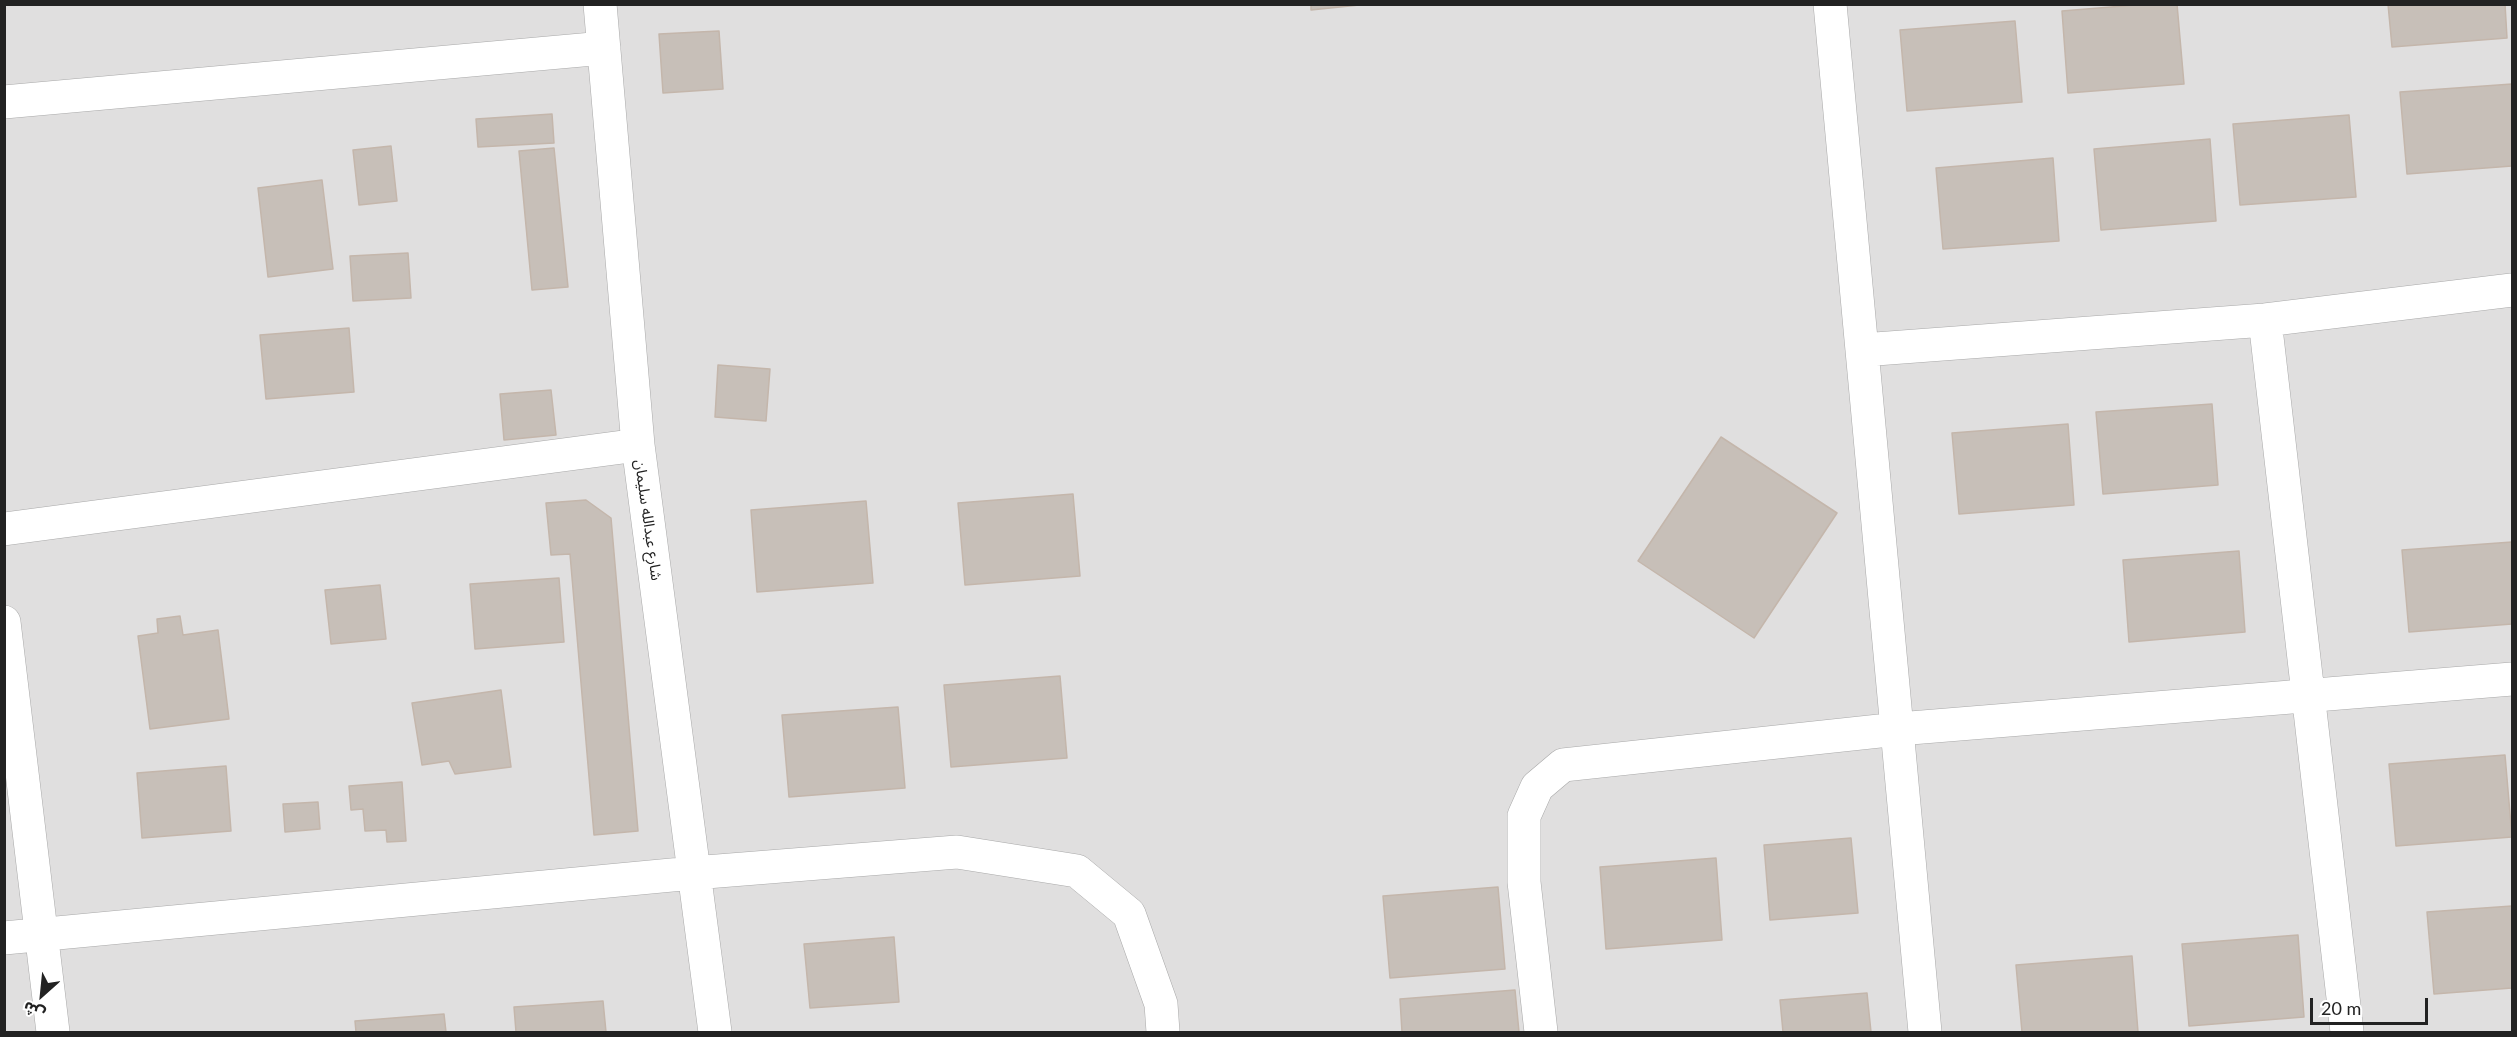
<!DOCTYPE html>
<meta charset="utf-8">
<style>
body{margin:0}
#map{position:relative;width:2517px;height:1037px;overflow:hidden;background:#f2efe9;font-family:Lato,"Noto Sans Arabic",sans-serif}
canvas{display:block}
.frame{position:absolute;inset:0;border:6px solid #222;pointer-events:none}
.north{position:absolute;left:12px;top:965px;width:60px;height:60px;-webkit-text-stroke:4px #fff;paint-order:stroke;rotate:207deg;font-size:16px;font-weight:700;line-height:24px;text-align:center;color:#222}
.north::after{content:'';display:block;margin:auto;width:21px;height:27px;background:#222;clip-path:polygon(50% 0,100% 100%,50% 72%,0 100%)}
.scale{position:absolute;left:2310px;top:998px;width:118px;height:27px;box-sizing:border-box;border:3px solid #222;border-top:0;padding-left:8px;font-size:18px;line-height:21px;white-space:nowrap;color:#222;-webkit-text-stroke:4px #fff;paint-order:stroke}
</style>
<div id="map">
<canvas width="2517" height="1037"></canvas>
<div class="frame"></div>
<div class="north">ش</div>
<div class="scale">20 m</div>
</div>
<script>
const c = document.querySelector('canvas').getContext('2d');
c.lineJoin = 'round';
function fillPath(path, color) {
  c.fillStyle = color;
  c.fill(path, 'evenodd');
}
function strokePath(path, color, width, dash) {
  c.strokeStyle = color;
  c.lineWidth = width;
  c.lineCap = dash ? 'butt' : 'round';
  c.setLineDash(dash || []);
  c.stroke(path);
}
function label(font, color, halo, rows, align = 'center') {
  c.font = font + ' Lato,"Noto Sans Arabic",sans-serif';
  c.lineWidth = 6;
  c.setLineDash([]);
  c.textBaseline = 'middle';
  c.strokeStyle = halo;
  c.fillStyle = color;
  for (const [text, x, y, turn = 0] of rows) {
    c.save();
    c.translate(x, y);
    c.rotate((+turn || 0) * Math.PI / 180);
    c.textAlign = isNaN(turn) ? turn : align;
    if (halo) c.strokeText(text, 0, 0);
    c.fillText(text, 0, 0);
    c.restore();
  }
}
const residential = new Path2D(`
 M 5,5 L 2512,5 L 2512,1032 L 5,1032 Z`);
const building = new Path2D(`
 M 1311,4 L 1369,4 L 1311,10 Z
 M 2147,4 L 2177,4 L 2184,84 L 2068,93 L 2062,11 Z
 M 2388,4 L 2505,4 L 2507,38 L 2392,47 Z
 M 2015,21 L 2022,102 L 1907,111 L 1900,30 Z
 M 719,31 L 723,89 L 663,93 L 659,34 Z
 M 2512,84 L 2512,166 L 2407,174 L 2400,92 Z
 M 552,114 L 554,143 L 478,147 L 476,119 Z
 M 2349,115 L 2356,197 L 2240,205 L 2233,124 Z
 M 2210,139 L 2216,221 L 2101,230 L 2094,149 Z
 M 391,146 L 397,201 L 359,205 L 353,150 Z
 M 554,148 L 568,287 L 532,290 L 519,151 Z
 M 2053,158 L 2059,241 L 1943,249 L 1936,168 Z
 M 322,180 L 333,269 L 268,277 L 258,188 Z
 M 408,253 L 411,298 L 353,301 L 350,256 Z
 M 349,328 L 354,392 L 266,399 L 260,335 Z
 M 718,365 L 770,369 L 766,421 L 715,417 Z
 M 551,390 L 556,435 L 504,440 L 500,394 Z
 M 2212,404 L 2218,485 L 2103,494 L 2096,412 Z
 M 2068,424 L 2074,505 L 1959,514 L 1952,433 Z
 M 1721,437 L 1837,513 L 1754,638 L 1638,561 Z
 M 1073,494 L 1080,576 L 965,585 L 958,503 Z
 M 586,500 L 611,518 L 638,831 L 594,835 L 570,554 L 551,555 L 546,503 Z
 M 866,501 L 873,583 L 757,592 L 751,510 Z
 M 2512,542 L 2512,624 L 2409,632 L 2402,550 Z
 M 2239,551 L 2245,632 L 2129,642 L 2123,560 Z
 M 559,578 L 564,642 L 475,649 L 470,584 Z
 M 380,585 L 386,639 L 331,644 L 325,590 Z
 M 180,616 L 183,635 L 218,630 L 229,719 L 150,729 L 138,636 L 158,633 L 157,619 Z
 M 1060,676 L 1067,758 L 951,767 L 944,685 Z
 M 501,690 L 511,767 L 455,774 L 449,761 L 422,765 L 412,703 Z
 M 898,707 L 905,788 L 789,797 L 782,715 Z
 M 2505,755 L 2512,837 L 2396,846 L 2389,764 Z
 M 226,766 L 231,831 L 142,838 L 137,773 Z
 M 402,782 L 406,841 L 387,842 L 386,830 L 365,831 L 363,809 L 351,810 L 349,786 Z
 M 318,802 L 320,829 L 285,832 L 283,804 Z
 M 1851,838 L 1858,913 L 1770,920 L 1764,845 Z
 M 1716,858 L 1722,940 L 1606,949 L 1600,867 Z
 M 1498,887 L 1505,969 L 1390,978 L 1383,896 Z
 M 2512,906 L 2512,988 L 2434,994 L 2427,912 Z
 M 2298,935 L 2304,1017 L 2189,1026 L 2182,944 Z
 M 894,937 L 899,1002 L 810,1008 L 804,944 Z
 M 2132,956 L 2138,1032 L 2022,1032 L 2016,965 Z
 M 1515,990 L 1519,1032 L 1402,1032 L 1400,999 Z
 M 1867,993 L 1871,1032 L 1783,1032 L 1780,1000 Z
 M 603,1001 L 606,1032 L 516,1032 L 514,1007 Z
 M 444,1014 L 446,1032 L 356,1032 L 355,1021 Z`);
const street = new Path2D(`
 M 600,4 L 638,445 L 715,1032
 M 1830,4 L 1925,1032
 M 4,102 L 604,48
 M 2265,320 L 2347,1032
 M 1862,350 L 2265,320 L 2512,290
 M 4,529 L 638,445
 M 4,622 L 53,1032
 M 4,938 L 693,873 L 957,852 L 1077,871 L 1129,914 L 1161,1004 L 1163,1032
 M 1541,1032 L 1524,882 L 1524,816 L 1537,787 L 1563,765 L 1898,729 L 2512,679`);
const streetNames = [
 ["شارع عبدالله سليمان",648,520,82]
];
fillPath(residential, '#e0dfdf');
fillPath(building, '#c7bfb8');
strokePath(building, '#c4b6ab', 1.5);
strokePath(street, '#a9a9a9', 34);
strokePath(street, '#fff', 33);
label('15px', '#222', '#fff', streetNames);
</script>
